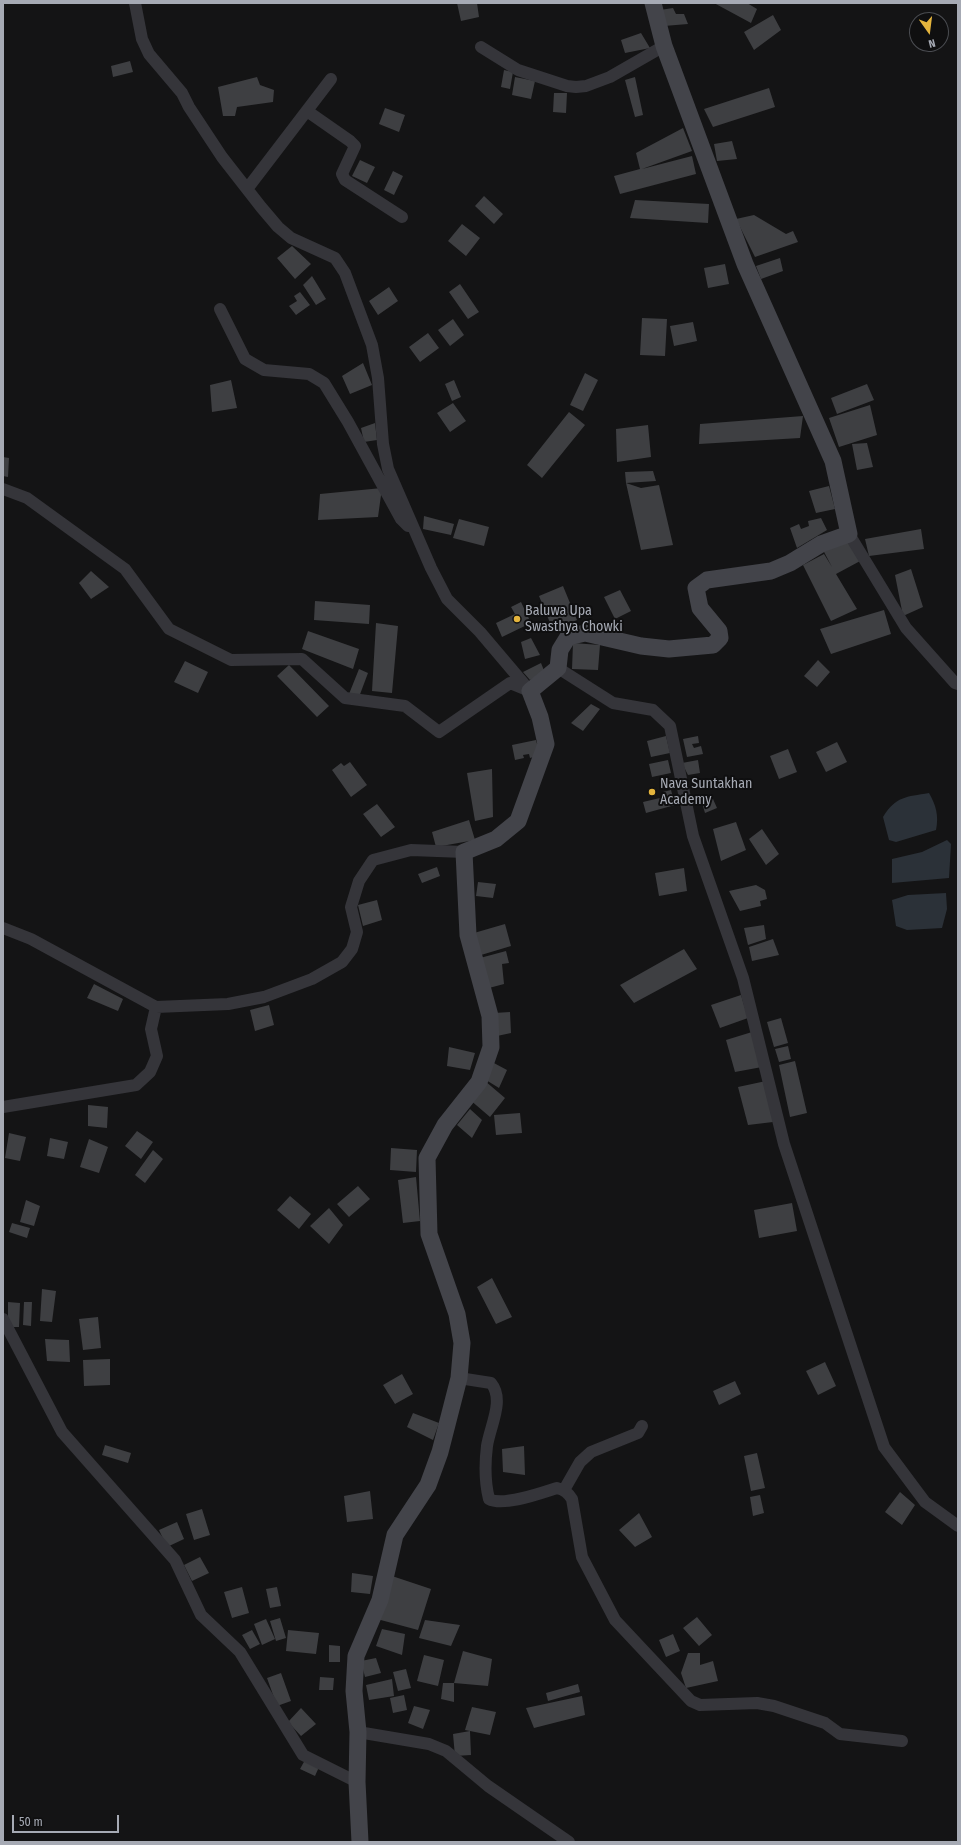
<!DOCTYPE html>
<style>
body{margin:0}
#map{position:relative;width:961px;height:1845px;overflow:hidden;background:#141415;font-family:"Fira Sans Condensed",sans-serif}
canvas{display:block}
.frame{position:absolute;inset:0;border:4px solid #a6aab4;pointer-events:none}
.north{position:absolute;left:909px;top:12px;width:40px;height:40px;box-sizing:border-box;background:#0f0f10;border:1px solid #4b4d52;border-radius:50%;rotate:166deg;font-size:11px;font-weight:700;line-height:16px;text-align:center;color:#a6aab4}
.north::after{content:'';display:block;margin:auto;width:14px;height:18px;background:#e4b43d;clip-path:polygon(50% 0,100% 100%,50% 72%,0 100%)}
.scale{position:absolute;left:12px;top:1815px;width:107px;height:18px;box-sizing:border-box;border:2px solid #a6aab4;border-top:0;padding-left:5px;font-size:12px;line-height:14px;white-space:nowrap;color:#a6aab4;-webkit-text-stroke:3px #0f0f10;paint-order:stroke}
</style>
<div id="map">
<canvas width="961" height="1845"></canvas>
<div class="frame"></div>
<div class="north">N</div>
<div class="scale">50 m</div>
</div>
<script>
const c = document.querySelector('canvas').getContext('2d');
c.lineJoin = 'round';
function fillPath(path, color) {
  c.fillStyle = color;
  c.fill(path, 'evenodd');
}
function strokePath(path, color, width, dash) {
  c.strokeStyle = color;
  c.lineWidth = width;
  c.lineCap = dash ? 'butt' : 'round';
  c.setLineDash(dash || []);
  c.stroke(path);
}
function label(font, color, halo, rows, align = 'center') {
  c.font = font + ' "Fira Sans Condensed",sans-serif';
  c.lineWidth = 4;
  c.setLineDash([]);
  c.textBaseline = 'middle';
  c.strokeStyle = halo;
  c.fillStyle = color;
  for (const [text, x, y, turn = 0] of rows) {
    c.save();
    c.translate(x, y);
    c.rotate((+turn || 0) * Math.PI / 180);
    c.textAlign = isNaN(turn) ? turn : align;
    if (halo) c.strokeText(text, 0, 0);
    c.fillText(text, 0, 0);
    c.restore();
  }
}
const water = new Path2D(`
 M 929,793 C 936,805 939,816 936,830 L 896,842 L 889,840 L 883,817 C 896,796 906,797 929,793 Z
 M 947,840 L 951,844 L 949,878 L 892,883 L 892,859 L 922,852 Z
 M 946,893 L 947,909 L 942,928 L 907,930 L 896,926 L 892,900 L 908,895 Z`);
const building = new Path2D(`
 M 457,3 L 477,3 L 479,17 L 461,21 Z
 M 714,3 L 747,3 L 757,9 L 751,23 Z
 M 673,8 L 676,14 L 684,14 L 688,24 L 664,26 L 660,10 Z
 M 773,15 L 781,30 L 754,50 L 744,32 Z
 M 641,33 L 650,48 L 625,53 L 621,40 Z
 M 130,61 L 133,72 L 113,77 L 111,66 Z
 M 504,70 L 513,72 L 510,89 L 501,87 Z
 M 257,77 L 260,85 L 274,90 L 273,102 L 237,107 L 235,116 L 223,116 L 218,87 Z
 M 515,77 L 535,81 L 531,99 L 512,95 Z
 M 635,77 L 643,115 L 635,117 L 625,80 Z
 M 769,88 L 775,107 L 713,127 L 704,109 Z
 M 554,93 L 567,93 L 566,113 L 553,112 Z
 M 385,108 L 405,115 L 399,132 L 379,124 Z
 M 683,128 L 692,151 L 642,169 L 692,156 L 696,174 L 620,194 L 614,176 L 640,169 L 636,153 Z
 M 732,141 L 737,159 L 717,161 L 714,144 Z
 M 360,160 L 375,167 L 367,183 L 352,176 Z
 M 393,171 L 403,176 L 394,195 L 384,190 Z
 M 484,196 L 503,214 L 494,224 L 475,206 Z
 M 635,200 L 709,204 L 708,223 L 630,218 Z
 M 754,215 L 786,234 L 793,231 L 798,242 L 755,257 L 736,219 Z
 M 462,224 L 480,238 L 466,256 L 448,241 Z
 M 292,246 L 311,264 L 295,279 L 277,258 Z
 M 780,258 L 783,271 L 761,279 L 756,266 Z
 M 725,264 L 729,284 L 708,288 L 704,268 Z
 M 312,276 L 326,299 L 316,305 L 303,285 Z
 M 460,284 L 479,312 L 468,319 L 449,292 Z
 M 389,287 L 398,301 L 378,315 L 369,301 Z
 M 300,292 L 310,305 L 296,315 L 289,306 L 297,301 L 294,296 Z
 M 642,318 L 667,319 L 665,356 L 640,355 Z
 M 453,319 L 464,335 L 450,346 L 438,330 Z
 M 693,322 L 697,341 L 674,346 L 670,326 Z
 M 428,333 L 439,348 L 420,362 L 409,347 Z
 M 363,363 L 372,385 L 350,394 L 342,376 Z
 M 585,373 L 598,380 L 583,411 L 570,405 Z
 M 231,380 L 237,408 L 212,412 L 210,385 Z
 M 454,380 L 461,397 L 452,401 L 445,384 Z
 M 867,384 L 874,400 L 837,414 L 831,398 Z
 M 453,403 L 466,421 L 450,432 L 437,413 Z
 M 870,405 L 877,435 L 839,447 L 829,418 Z
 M 569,412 L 585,425 L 542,478 L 527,465 Z
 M 803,416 L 800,438 L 699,444 L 700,424 Z
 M 375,423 L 377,440 L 364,442 L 361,428 Z
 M 648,425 L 651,457 L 617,462 L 616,429 Z
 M 867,443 L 873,467 L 857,470 L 852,444 Z
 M 3,457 L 9,458 L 8,477 L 3,476 Z
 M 653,471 L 656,481 L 626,483 L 625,472 Z
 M 626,483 L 641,488 L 659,485 L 673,545 L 641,550 Z
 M 829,486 L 835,509 L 816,513 L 809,491 Z
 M 382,488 L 378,517 L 318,520 L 320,494 Z
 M 424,516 L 454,524 L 451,535 L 423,529 Z
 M 821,518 L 827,530 L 797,548 L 790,528 L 799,524 L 801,529 L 809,526 L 808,521 Z
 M 459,519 L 489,527 L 484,546 L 453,538 Z
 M 921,529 L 924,549 L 869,556 L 865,539 Z
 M 851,541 L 862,560 L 836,574 L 857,609 L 831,621 L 803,565 L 824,554 L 832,567 L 823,550 Z
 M 911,569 L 923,607 L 903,616 L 895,575 Z
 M 91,571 L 109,587 L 91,599 L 79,583 Z
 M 563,586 L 577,620 L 553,630 L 539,596 Z
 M 620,590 L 631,611 L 615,619 L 604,597 Z
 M 315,601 L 370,605 L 369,624 L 314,620 Z
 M 521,602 L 531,623 L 502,637 L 496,623 L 515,614 L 511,607 Z
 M 884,610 L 891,634 L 831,654 L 820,629 Z
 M 376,623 L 398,626 L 392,693 L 372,691 Z
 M 308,631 L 359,649 L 353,669 L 302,649 Z
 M 531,638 L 540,655 L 525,659 L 521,642 Z
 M 573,643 L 600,645 L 598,670 L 572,669 Z
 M 818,660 L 830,672 L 817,687 L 804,676 Z
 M 185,661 L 208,672 L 198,693 L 174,682 Z
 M 541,663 L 545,673 L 530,680 L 523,672 Z
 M 289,665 L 329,706 L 317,717 L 277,676 Z
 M 359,669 L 368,673 L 359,697 L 349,694 Z
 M 591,704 L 600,709 L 583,731 L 571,723 Z
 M 666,736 L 670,753 L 651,757 L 647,741 Z
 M 698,736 L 699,743 L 692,744 L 694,748 L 701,746 L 703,754 L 687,757 L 683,739 Z
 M 536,740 L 540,755 L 530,758 L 529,754 L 523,755 L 524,758 L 515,760 L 512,745 Z
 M 837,742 L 847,762 L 826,772 L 816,752 Z
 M 788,749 L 797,772 L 779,779 L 770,756 Z
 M 668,760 L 671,773 L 652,777 L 649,764 Z
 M 698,760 L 700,773 L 688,775 L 682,763 Z
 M 350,762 L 367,785 L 351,797 L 332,770 L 341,763 L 344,766 Z
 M 492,769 L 493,817 L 475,821 L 467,773 Z
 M 671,790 L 675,805 L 646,813 L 643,802 L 664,797 L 663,792 Z
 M 713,799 L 717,808 L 705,813 L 702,803 Z
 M 377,804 L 395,827 L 381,837 L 363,814 Z
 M 469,820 L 475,840 L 436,847 L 432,832 Z
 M 736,822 L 746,850 L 721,861 L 713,829 Z
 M 762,829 L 779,854 L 766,865 L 749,839 Z
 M 437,867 L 440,876 L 422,883 L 418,874 Z
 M 684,868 L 687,891 L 659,896 L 655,873 Z
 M 478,882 L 496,884 L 493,898 L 476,896 Z
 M 756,885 L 765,890 L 767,899 L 760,901 L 761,906 L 740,911 L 729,891 Z
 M 377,900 L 382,920 L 363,926 L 358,905 Z
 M 505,924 L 511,946 L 481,955 L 474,933 Z
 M 764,925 L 766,939 L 748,945 L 744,928 Z
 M 773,939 L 779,955 L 752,961 L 749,947 Z
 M 684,949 L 697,969 L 634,1003 L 620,985 Z
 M 506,951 L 509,963 L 502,964 L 504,984 L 489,988 L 480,958 Z
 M 94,984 L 123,999 L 118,1011 L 87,998 Z
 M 741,995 L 748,1018 L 720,1028 L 711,1005 Z
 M 269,1005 L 274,1025 L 255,1031 L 250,1010 Z
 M 510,1012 L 511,1033 L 497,1036 L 494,1013 Z
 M 781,1018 L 788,1043 L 774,1047 L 767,1022 Z
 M 752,1032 L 762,1067 L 735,1072 L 726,1040 Z
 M 788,1046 L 791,1059 L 779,1062 L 775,1049 Z
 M 449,1047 L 475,1053 L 470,1070 L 447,1066 Z
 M 795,1061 L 807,1113 L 790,1117 L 779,1065 Z
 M 492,1062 L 507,1070 L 499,1088 L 486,1080 Z
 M 485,1081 L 505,1098 L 490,1117 L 469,1099 Z
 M 766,1081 L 773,1122 L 748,1125 L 738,1087 Z
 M 88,1105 L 108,1107 L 107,1128 L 88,1126 Z
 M 470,1109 L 482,1120 L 472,1138 L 457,1125 Z
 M 520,1113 L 522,1133 L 496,1135 L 494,1115 Z
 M 137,1131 L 153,1142 L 141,1159 L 125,1146 Z
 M 9,1133 L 26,1137 L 20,1161 L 5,1158 Z
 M 50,1138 L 68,1142 L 64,1159 L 47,1156 Z
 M 89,1139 L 108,1147 L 99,1173 L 80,1167 Z
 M 391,1148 L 417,1150 L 416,1172 L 390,1170 Z
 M 153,1150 L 163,1159 L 145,1183 L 135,1175 Z
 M 416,1177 L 420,1221 L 403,1223 L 398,1180 Z
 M 358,1186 L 370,1199 L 349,1217 L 337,1204 Z
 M 290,1196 L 311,1214 L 299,1229 L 277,1210 Z
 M 26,1200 L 40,1206 L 34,1226 L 20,1222 Z
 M 792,1203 L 797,1231 L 759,1238 L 754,1210 Z
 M 329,1208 L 343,1225 L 329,1244 L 310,1226 Z
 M 12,1223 L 30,1228 L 27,1238 L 9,1232 Z
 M 492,1278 L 512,1317 L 496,1324 L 477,1287 Z
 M 42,1289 L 56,1291 L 52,1322 L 40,1321 Z
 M 8,1302 L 20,1303 L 19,1327 L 8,1327 Z
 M 24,1302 L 32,1302 L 31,1326 L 23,1325 Z
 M 98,1317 L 101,1348 L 83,1350 L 79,1319 Z
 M 45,1339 L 69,1340 L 70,1362 L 47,1361 Z
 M 110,1359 L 110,1385 L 84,1386 L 83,1360 Z
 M 825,1362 L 836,1386 L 818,1395 L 806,1371 Z
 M 402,1374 L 413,1394 L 395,1404 L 383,1385 Z
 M 735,1381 L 741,1394 L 719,1405 L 713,1391 Z
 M 413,1413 L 439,1423 L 433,1440 L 407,1427 Z
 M 105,1445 L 131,1453 L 128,1463 L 102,1455 Z
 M 524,1446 L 525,1475 L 503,1472 L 502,1449 Z
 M 757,1453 L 765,1488 L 751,1491 L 744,1456 Z
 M 370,1491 L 373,1519 L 347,1522 L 344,1496 Z
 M 900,1492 L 915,1505 L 902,1525 L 885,1512 Z
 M 760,1495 L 764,1513 L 753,1516 L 750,1497 Z
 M 202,1509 L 210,1535 L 194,1540 L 186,1514 Z
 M 639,1513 L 652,1537 L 635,1547 L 619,1530 Z
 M 177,1522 L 184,1539 L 167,1547 L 159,1530 Z
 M 200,1557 L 209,1573 L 192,1581 L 184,1565 Z
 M 352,1573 L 373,1576 L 370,1594 L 351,1592 Z
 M 389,1575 L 431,1589 L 418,1630 L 377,1619 Z
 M 242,1587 L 249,1613 L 232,1618 L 224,1592 Z
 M 277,1587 L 281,1606 L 270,1608 L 266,1589 Z
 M 697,1617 L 712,1635 L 699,1646 L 683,1628 Z
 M 280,1618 L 286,1638 L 276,1641 L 270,1621 Z
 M 266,1619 L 275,1639 L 262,1645 L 254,1624 Z
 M 425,1620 L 460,1625 L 451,1646 L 419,1638 Z
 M 382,1629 L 405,1634 L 402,1655 L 376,1646 Z
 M 252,1630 L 260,1644 L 250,1649 L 242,1635 Z
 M 288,1630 L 319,1633 L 316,1654 L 286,1651 Z
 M 673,1634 L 680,1651 L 666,1657 L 659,1640 Z
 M 329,1645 L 340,1646 L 340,1662 L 329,1662 Z
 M 463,1651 L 492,1659 L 488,1686 L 454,1683 Z
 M 688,1653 L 700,1653 L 700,1665 L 713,1661 L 718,1681 L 686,1688 L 681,1673 Z
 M 424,1655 L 444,1660 L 438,1686 L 417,1681 Z
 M 376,1658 L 381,1673 L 365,1677 L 361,1661 Z
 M 406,1669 L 411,1688 L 398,1691 L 393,1672 Z
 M 281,1673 L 291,1701 L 277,1706 L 267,1678 Z
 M 320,1677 L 334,1678 L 333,1690 L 319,1690 Z
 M 392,1679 L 394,1696 L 369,1700 L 366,1685 Z
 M 443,1683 L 454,1683 L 454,1702 L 441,1699 Z
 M 578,1684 L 580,1692 L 548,1701 L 546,1693 Z
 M 404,1695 L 407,1710 L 393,1713 L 390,1698 Z
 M 582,1696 L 585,1715 L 534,1728 L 526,1708 Z
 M 414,1706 L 430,1710 L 423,1729 L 408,1723 Z
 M 472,1707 L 496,1712 L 490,1735 L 470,1731 L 471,1755 L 455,1756 L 453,1734 L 470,1731 L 465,1730 Z
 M 301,1708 L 316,1724 L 301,1736 L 288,1722 Z
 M 305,1760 L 319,1767 L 315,1776 L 300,1769 Z`);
const street = new Path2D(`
 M 135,3 L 142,39 L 149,54 L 182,93 L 189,107 L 222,157 L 261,207 L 278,227 L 291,238 L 335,258 L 345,273 L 372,345 L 378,378 L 383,444 L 388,469 L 431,568 L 447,599 L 480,632 L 530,691
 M 481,47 L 518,70 L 567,86 L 576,87 L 586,86 L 610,77 L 664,46
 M 307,111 L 350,141 L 355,146 L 342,174 L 345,180 L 402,217
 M 247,189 L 331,79
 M 220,309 L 245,359 L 264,370 L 309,374 L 324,383 L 348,422 L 401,519 L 408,526
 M 3,489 L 27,498 L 125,569 L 169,629 L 231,660 L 302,659 L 345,698 L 405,706 L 439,732 L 510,683 L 527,690
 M 849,534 L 906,628 L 955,683 L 958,684
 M 558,668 L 613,703 L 653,710 L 670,726 L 693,836 L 743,978 L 784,1144 L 884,1447 L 925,1502 L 958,1526
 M 3,928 L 31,939 L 156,1007 L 228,1004 L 264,997 L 312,979 L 342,962 L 352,949 L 357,932 L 351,907 L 359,881 L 373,860 L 411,850 L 464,852
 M 3,1107 L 136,1085 L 150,1072 L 157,1056 L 151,1029 L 156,1007
 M 3,1319 L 62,1432 L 175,1560 L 201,1615 L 240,1652 L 303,1755 L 357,1782
 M 459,1378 L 491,1383 C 505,1400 490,1426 487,1446 C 485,1462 485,1483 489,1499 C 503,1507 541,1493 557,1488 C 565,1490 568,1493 572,1499 L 582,1557 L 615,1620 L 691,1701 L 700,1705 L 757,1703 L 774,1706 L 825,1723 L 840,1734 L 902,1741
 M 564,1490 L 580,1462 L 591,1452 L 638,1433 L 642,1426
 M 358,1732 L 429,1744 L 446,1751 L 488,1786 L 569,1842`);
const secondary = new Path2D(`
 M 360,1842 L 357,1782 L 358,1732 L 354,1691 L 356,1656 L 380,1600 L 395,1535 L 428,1485 L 440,1452 L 459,1378 L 462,1343 L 457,1314 L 429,1234 L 427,1158 L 445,1125 L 479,1082 L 491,1047 L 490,1016 L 468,935 L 464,852 L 496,839 L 518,821 L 546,744 L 540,717 L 530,691 L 558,668 L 560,650 L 568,637 L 585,633 L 641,646 L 669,649 L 713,645 L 720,638 L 719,631 L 700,608 L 696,588 L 707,580 L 771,571 L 790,563 L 821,544 L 849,534 L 833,461 L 745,264 L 664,46 L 653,3`);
const markers = [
 [517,619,4,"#e4b43d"],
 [652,792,4,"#e4b43d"]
];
const poiNames = [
 ["Baluwa Upa",525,611],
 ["Swasthya Chowki",525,627],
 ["Nava Suntakhan",660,784],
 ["Academy",660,800]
];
fillPath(water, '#2b3138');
fillPath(building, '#3e3f42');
strokePath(street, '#35353a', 12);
strokePath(secondary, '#43444a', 17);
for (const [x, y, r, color] of markers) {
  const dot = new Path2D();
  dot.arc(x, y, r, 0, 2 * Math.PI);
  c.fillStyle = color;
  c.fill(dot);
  strokePath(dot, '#0f0f10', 1.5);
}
label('14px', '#a6aab4', '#0f0f10', poiNames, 'left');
</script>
